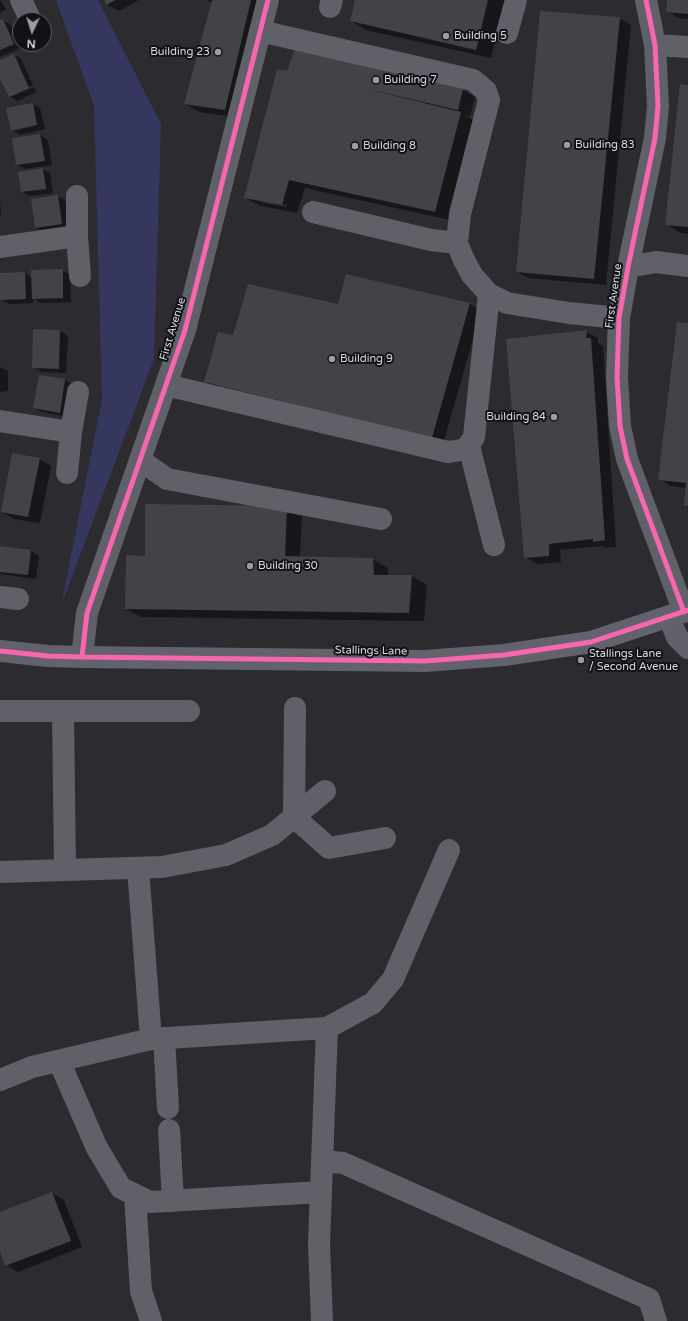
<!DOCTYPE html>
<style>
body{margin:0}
#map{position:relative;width:688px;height:1321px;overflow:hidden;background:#2b2b30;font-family:"Varela Round",sans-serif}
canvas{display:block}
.north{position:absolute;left:12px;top:12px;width:40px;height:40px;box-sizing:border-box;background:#111216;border:1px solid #616267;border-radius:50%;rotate:184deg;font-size:11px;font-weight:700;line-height:16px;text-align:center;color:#d9dae1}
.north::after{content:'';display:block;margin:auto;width:14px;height:18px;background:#9c9da3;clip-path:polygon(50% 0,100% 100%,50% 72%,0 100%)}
</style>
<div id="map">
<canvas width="688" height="1321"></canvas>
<div class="north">N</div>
</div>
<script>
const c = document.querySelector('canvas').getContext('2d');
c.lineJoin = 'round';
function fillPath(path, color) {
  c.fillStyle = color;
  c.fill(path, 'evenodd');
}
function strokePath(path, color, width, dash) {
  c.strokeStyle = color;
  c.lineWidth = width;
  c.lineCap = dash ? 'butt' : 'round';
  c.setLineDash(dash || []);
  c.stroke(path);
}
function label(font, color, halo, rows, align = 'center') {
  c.font = font + ' "Varela Round",sans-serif';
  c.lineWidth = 4;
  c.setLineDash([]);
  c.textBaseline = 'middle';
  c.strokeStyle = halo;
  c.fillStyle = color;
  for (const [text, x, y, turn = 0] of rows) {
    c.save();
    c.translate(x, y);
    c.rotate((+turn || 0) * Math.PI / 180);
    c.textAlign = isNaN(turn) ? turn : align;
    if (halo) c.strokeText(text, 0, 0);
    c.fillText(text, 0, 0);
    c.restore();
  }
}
const green = new Path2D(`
 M 56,0 L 98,0 L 161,124 L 154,359 L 61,606 L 102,399 L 94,106 Z`);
const shadow = new Path2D(`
 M 0,0 L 6,9 L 0,13 Z
 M 105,0 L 139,0 L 119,11 L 107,5 Z
 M 207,0 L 268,0 L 240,118 L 200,112 L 185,104 L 212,3 Z
 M 356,0 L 505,0 L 491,58 L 366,30 L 351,21 Z
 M 668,0 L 688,0 L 688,19 L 679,18 L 667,11 Z
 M 619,18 L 631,25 L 606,285 L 528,278 L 517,272 Z
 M 3,20 L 11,25 L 21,48 L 0,57 L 0,21 Z
 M 295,50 L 463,90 L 475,97 L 470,116 L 465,115 L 476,122 L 450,220 L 305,188 L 297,213 L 261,206 L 245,198 L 292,73 ZM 261,200 L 287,205 L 286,207 L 261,202 Z
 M 14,55 L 21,59 L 33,85 L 13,94 L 13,96 L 34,87 L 36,92 L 17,101 L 9,96 L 0,76 L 0,61 Z
 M 688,86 L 688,234 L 681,233 L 666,224 Z
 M 32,104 L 40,108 L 45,129 L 20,135 L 12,130 Z
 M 40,135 L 48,140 L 52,165 L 24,169 L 17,164 L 13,139 Z
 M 43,169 L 50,173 L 53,193 L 30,196 L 22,192 Z
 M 58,196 L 65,200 L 69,228 L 44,232 L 36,228 Z
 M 0,200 L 1,216 L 0,216 Z
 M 62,270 L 70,275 L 71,302 L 41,303 L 33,298 L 33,303 L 9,304 L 1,300 L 25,273 L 32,278 Z
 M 470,304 L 481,311 L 443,444 L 216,388 L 205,382 L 233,336 L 339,305 Z
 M 688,324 L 688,507 L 685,505 L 686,488 L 671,486 L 660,479 Z
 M 60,331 L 68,336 L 66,373 L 41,372 L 33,367 Z
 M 587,332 L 598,338 L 598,343 L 603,346 L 616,547 L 606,548 L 602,546 L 560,550 L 561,562 L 537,564 L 525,557 Z
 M 0,367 L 8,371 L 8,391 L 0,392 Z
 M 39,376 L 65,380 L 73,385 L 67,417 L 42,412 L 34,408 Z
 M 39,459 L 51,466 L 40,523 L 14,519 L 2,512 Z
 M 286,507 L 302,515 L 300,557 L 372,559 L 388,568 L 388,576 L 412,576 L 427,585 L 424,621 L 141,617 L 126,609 L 146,557 Z
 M 0,547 L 31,551 L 39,556 L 36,579 L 0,574 Z
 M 52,1193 L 64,1200 L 82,1247 L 18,1272 L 6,1265 L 0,1249 L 0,1213 Z`);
const building = new Path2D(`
 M 104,0 L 116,0 L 106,5 Z
 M 212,0 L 251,0 L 225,110 L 184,104 Z
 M 355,0 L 488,0 L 476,50 L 350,21 Z
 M 667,0 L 688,0 L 688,14 L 666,12 Z
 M 540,11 L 620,17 L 594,279 L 516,272 Z
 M 3,19 L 14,44 L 0,50 L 0,20 Z
 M 295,48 L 463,89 L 458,110 L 359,87 L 461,112 L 435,212 L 289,180 L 282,205 L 244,198 L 277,69 L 287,71 Z
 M 14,54 L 29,88 L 9,97 L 0,79 L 0,60 Z
 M 680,84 L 688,85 L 688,227 L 665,225 Z
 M 33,103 L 37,125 L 11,131 L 6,108 Z
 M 40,134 L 45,161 L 16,165 L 12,138 Z
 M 43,168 L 46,189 L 21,192 L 18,172 Z
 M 58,195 L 62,224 L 35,228 L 31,199 Z
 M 63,269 L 63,298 L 32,299 L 31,270 Z
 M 25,272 L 26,299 L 0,300 L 0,273 Z
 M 346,274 L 470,303 L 432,438 L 204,382 L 218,332 L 233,335 L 248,284 L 338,304 Z
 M 677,322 L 688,323 L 688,506 L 684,506 L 686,483 L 658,480 Z
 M 33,329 L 60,330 L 59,369 L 32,368 Z
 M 587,330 L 586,338 L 591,338 L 605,540 L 593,542 L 593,539 L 549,544 L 549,556 L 524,558 L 506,339 Z
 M 39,375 L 65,379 L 60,413 L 33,408 Z
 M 12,453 L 40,458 L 28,517 L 1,512 Z
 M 145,504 L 287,506 L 285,556 L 373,558 L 374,575 L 412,575 L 409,613 L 125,609 L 126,555 L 145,556 Z
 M 0,546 L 31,550 L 28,575 L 0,572 Z
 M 52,1192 L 71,1241 L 5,1266 L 0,1251 L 0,1212 Z`);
const minor = new Path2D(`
 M 21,0 L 29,17
 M 646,0 L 655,45 L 658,106 L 655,138 L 628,267 L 619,318 L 617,377 L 620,426 L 627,459 L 684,612
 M 330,7 L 332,0
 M 260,31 L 473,80 L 486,91 L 489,100 L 460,214 L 457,243 L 463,258 L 472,275 L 489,294 L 507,303 L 569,313 L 619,318
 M 507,33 L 516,0
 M 655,45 L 688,47
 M 77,196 L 77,236 L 80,276
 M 313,212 L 431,240 L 457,243
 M 0,247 L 77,236
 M 628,267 L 656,262 L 688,266
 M 166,385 L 448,452 C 462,450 466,451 474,437 L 489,294
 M 0,421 L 71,432
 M 469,446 L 494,545
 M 140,460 L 167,479 L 381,519
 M 67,473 L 71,432 L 78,392
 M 0,597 L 18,599
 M 669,617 L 677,637 L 688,648
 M 82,657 L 87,613 L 185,330 L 268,0
 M 295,708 L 294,817 L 329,848 L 385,838
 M 0,711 L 189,711
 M 63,711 L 65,870
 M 138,868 L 151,1039
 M 0,872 L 162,867 L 226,855 L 272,835 L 325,791
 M 164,1038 L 168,1108
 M 59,1061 L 97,1148 L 121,1188 L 150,1202 L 321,1192
 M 0,1080 L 32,1067 L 151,1039 L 327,1028 L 373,1003 L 393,979 L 449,850
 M 169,1130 L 173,1201
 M 323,1161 L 343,1163 L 649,1299 L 656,1321
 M 135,1195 L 141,1291 L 151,1321
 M 322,1321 L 319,1244 L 327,1028`);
const major = new Path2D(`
 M 0,651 L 48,656 L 82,657 L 425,661 L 504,655 L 591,642 L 688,610`);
const cycleway = new Path2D(`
 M 646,0 L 655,45 L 658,106 L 655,138 L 628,267 L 619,318 L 617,377 L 620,426 L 627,459 L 684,612
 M 0,651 L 48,656 L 82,657 L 425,661 L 504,655 L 591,642 L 688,610
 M 82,657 L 87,613 L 185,330 L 268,0`);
const markers = [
 [446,36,4,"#9c9da3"],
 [218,52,4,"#9c9da3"],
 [376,80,4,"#9c9da3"],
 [567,145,4,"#9c9da3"],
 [355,146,4,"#9c9da3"],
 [332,359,4,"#9c9da3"],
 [554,417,4,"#9c9da3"],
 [250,566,4,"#9c9da3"],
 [581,660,4,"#9c9da3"]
];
const poiNames = [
 ["Building 5",454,36],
 ["Building 23",210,52,"right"],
 ["Building 7",384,80],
 ["Building 83",575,145],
 ["Building 8",363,146],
 ["Building 9",340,359],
 ["Building 84",546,417,"right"],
 ["Building 30",258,566],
 ["Stallings Lane",589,654],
 ["/ Second Avenue",589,667]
];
const streetNames = [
 ["First Avenue",614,296,-82],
 ["First Avenue",173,329,-73],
 ["Stallings Lane",371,651,1]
];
fillPath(green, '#35375f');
fillPath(shadow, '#0007');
fillPath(building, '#434347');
strokePath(minor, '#606168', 22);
strokePath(major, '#61626b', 22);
strokePath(cycleway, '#f766af', 5);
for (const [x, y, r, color] of markers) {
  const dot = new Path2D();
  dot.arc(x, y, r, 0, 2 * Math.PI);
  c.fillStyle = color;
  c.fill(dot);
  strokePath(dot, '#111216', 1.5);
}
label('11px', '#d9dae1', '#111216', poiNames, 'left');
label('11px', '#d9dae1', '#111216', streetNames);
</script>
